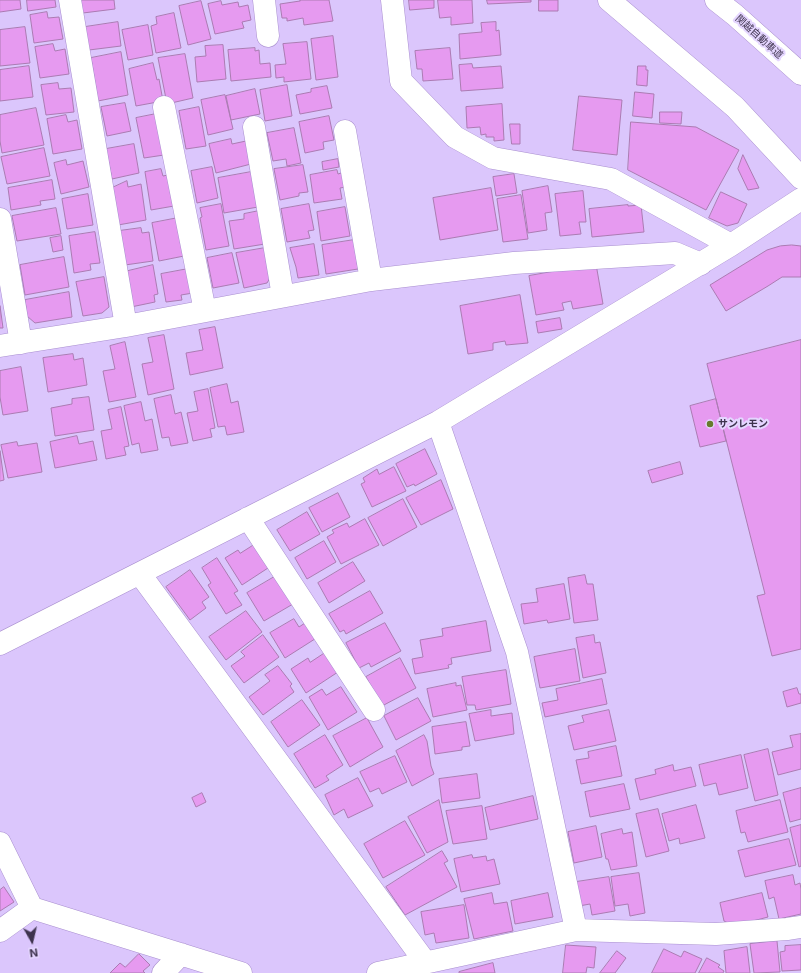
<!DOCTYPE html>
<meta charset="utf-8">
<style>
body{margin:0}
#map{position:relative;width:801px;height:973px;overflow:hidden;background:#dbc6fc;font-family:Inter,sans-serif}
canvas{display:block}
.north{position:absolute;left:12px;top:921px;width:40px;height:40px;-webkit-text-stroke:3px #e5d6ff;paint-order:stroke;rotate:172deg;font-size:11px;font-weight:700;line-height:16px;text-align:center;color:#3e334e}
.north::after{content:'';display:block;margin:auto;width:14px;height:18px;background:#3e334e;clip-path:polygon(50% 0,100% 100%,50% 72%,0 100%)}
</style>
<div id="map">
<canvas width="801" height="973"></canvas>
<div class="north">N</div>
</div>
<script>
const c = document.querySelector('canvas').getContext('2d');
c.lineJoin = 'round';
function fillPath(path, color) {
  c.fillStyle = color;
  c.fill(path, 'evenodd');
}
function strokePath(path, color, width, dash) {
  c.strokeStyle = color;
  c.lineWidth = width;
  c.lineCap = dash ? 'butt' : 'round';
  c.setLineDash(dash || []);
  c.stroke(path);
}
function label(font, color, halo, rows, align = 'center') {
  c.font = font + ' Inter,"Noto Sans JP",sans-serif';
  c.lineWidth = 4;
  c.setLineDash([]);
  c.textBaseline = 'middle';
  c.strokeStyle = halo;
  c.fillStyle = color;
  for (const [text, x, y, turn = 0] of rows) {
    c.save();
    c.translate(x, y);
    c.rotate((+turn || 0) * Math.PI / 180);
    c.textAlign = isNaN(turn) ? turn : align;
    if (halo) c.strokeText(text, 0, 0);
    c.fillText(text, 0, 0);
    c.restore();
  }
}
const building = new Path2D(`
 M 0,0 L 20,0 L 21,9 L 0,12 Z
 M 27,0 L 55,0 L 56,7 L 28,11 Z
 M 81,0 L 114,0 L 115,9 L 83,13 Z
 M 300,0 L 329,0 L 333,21 L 304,25 L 303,18 L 287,21 L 287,18 L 282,18 L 280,4 L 300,1 Z
 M 409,0 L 434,0 L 434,8 L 410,10 Z
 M 438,0 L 472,0 L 473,23 L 451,25 L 451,17 L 440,18 Z
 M 487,0 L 531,0 L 531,2 L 488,4 Z
 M 539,0 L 558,0 L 558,11 L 539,11 Z
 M 201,1 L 211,39 L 188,45 L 179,6 Z
 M 221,1 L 222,5 L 238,2 L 239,7 L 248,5 L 251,20 L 242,22 L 244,28 L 215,34 L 208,4 Z
 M 47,12 L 48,18 L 59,17 L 63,39 L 34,43 L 30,15 Z
 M 174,13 L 181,48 L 156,53 L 151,26 L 157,24 L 156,17 Z
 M 118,22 L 121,46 L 89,50 L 85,27 Z
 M 496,22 L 496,31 L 499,30 L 501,55 L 460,59 L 459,34 L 482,32 L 481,23 Z
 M 148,25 L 153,55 L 128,60 L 122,30 Z
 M 25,27 L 30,63 L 0,66 L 0,30 Z
 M 333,36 L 338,77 L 316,80 L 311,39 Z
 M 307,42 L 311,79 L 284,82 L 284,77 L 276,78 L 275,65 L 286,64 L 283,44 Z
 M 53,44 L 55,51 L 65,49 L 69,74 L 40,78 L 35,47 Z
 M 223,45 L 226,79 L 197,82 L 195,57 L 206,56 L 205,46 Z
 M 255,48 L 255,51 L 259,50 L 260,64 L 270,63 L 271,77 L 231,81 L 228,50 Z
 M 450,48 L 453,79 L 423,81 L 422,69 L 417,69 L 415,51 Z
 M 121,52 L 128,95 L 98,101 L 91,58 Z
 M 185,54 L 193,98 L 167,104 L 158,58 Z
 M 153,63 L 157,80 L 159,79 L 163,101 L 136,106 L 129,69 Z
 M 472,64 L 473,68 L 501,66 L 503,88 L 461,91 L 459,65 Z
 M 29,66 L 33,97 L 0,101 L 0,70 Z
 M 638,66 L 646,66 L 646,70 L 648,70 L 647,86 L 637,85 Z
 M 58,83 L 59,89 L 71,88 L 74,112 L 46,115 L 41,85 Z
 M 287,85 L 292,116 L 265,121 L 260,90 Z
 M 327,86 L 332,108 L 300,114 L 296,95 L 311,92 L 311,89 Z
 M 255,89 L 260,114 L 231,120 L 226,96 Z
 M 635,92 L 654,94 L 652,118 L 633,116 Z
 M 225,95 L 233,129 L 208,135 L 201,100 Z
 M 579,96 L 622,100 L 617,155 L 573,150 Z
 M 125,103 L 131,131 L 107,136 L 101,107 Z
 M 502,104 L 504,140 L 494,141 L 494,137 L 486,137 L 486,134 L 481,135 L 480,127 L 467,128 L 466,107 Z
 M 199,107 L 206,146 L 186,149 L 179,111 Z
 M 36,108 L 44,145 L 2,153 L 0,141 L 0,115 Z
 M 660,112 L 682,112 L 681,124 L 660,123 Z
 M 156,114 L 164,155 L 144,158 L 136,118 Z
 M 66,115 L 68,122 L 77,120 L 82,149 L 53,154 L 47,119 Z
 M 329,116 L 334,140 L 323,142 L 324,149 L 305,153 L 299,122 Z
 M 631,122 L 696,127 L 739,150 L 706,210 L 628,170 Z
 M 510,124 L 520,124 L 520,144 L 512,144 Z
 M 294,128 L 301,163 L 287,166 L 286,159 L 273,161 L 267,133 Z
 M 231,139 L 232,144 L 246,141 L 251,164 L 216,173 L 209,144 Z
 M 134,144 L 139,173 L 112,179 L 106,149 Z
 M 44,148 L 50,176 L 7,184 L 1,157 Z
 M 743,155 L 759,188 L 748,190 L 738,169 Z
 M 338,159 L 339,167 L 323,170 L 322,162 Z
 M 66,160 L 67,165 L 83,161 L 89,187 L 61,194 L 54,163 Z
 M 303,165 L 308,192 L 299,193 L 299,196 L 280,200 L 274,169 Z
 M 212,167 L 218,198 L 197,203 L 191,171 Z
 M 161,169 L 163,176 L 168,175 L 174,206 L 151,210 L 145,172 Z
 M 337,170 L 338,174 L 344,172 L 346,187 L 340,188 L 342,199 L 314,203 L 310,175 Z
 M 251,172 L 258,207 L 224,213 L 218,178 Z
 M 514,174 L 517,193 L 496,196 L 493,177 Z
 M 52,180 L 55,199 L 40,201 L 41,205 L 11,210 L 8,188 Z
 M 127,181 L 128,187 L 141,184 L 146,220 L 118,225 L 112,188 Z
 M 548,186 L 552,212 L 545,213 L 547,230 L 528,233 L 522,191 Z
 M 491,188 L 498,230 L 440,240 L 433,198 Z
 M 583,191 L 586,222 L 579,222 L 581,234 L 560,236 L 555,194 Z
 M 721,192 L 747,204 L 738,223 L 727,226 L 709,218 Z
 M 88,194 L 93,225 L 67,229 L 62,199 Z
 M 521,195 L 528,239 L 503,242 L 497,199 Z
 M 221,204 L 229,246 L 206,250 L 200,218 L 202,217 L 200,208 Z
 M 309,204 L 314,230 L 308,231 L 310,238 L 287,242 L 281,209 Z
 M 628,205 L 628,206 L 641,205 L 644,232 L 592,237 L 589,209 Z
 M 345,207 L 350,236 L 321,241 L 317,212 Z
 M 56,208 L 61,234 L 17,241 L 12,216 Z
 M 259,211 L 265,244 L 234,249 L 229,221 L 244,219 L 244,214 Z
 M 178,218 L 184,256 L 159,261 L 152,223 Z
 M 141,228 L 142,233 L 149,232 L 153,261 L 125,265 L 119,231 Z
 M 95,232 L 100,263 L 90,264 L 91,270 L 74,273 L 69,236 Z
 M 61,236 L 63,250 L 53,252 L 50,238 Z
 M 354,240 L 358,269 L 326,274 L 322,245 Z
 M 314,244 L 319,275 L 298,278 L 296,267 L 290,248 Z
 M 792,245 L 801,246 L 801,277 L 782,277 L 768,286 L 726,311 L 710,285 L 767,250 L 780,246 Z
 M 265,248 L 270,278 L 267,283 L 244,288 L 236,253 Z
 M 232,253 L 239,283 L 213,288 L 207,258 Z
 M 64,257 L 69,287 L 25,295 L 20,265 Z
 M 596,264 L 603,304 L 573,309 L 571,301 L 562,303 L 564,310 L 536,315 L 529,276 Z
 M 153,265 L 158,294 L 154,295 L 155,302 L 131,307 L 124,272 Z
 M 188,269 L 193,293 L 181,295 L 182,300 L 166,302 L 161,274 Z
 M 104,277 L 109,307 L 102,313 L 83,316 L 76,282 Z
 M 69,292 L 72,317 L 35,323 L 27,316 L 25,300 Z
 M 520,295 L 528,343 L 506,345 L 505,341 L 493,343 L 493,350 L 468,354 L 460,306 Z
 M 0,306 L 3,328 L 0,328 Z
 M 560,318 L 562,329 L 538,333 L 536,322 Z
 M 215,327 L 223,368 L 190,375 L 186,353 L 203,350 L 199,330 Z
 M 164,335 L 174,389 L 148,395 L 142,364 L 153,362 L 148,338 Z
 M 801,340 L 801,649 L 772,656 L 757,596 L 765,594 L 707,364 Z
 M 125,342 L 136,397 L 109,402 L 103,371 L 115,369 L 110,346 Z
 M 73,354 L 74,360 L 83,358 L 87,385 L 48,392 L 43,358 Z
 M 21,367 L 28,411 L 3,415 L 0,397 L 0,371 Z
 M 227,384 L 231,403 L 238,401 L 244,432 L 227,435 L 225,426 L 218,427 L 210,388 Z
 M 208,389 L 215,428 L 210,429 L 212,437 L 193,441 L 187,413 L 198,411 L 194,392 Z
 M 171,395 L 175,414 L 181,412 L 188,443 L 171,446 L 169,437 L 162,438 L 154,399 Z
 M 89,397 L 94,430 L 55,436 L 51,408 L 72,404 L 72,399 Z
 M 716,399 L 726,441 L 700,447 L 690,406 Z
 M 141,402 L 145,421 L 152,419 L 158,450 L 141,453 L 139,443 L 132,445 L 124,406 Z
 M 121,407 L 129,446 L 124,447 L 126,455 L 106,459 L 101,431 L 112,429 L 108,410 Z
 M 77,436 L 79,444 L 93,441 L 97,460 L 55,468 L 50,442 Z
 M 17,442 L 18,446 L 37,443 L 42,472 L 8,478 L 1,445 Z
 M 425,449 L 437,474 L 415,486 L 414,484 L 407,487 L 396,464 Z
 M 0,451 L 4,480 L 0,481 Z
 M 680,462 L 683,474 L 652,483 L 648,471 Z
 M 394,467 L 406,491 L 372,507 L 361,484 L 365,482 L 363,478 L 377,469 L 379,474 Z
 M 441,480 L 453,509 L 421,525 L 406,498 Z
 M 338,493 L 350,517 L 322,532 L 309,508 Z
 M 403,499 L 417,527 L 383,546 L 368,518 Z
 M 307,512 L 320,534 L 290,551 L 277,530 Z
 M 365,519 L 379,545 L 341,564 L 327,537 L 334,533 L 332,530 L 347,523 L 349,527 Z
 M 324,541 L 336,562 L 307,579 L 295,558 Z
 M 254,545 L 268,568 L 242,585 L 225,558 L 238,550 L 240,553 Z
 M 217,558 L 238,591 L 234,593 L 242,605 L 226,614 L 208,585 L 211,583 L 202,568 Z
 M 353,562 L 365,581 L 329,603 L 318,583 Z
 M 190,570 L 209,597 L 202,602 L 206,608 L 190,620 L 166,587 Z
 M 585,575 L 587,584 L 593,584 L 598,620 L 574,623 L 568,578 Z
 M 276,576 L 293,604 L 264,621 L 247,593 Z
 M 564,584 L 570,619 L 548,623 L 547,620 L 524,624 L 521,604 L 538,602 L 536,589 Z
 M 370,591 L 383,613 L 346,634 L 344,630 L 340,632 L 329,614 Z
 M 246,611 L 262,632 L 226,660 L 209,637 Z
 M 294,619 L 299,627 L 308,621 L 318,637 L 285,658 L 270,633 Z
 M 486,621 L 491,651 L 451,658 L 452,664 L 448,665 L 449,668 L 415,674 L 412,659 L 423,657 L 420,640 L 443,636 L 442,629 Z
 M 385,623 L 401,651 L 371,667 L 369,663 L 359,668 L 346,643 Z
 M 263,635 L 279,657 L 244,683 L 231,666 L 245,656 L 241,652 Z
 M 594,635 L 595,643 L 600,642 L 606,673 L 583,678 L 576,638 Z
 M 575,649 L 580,681 L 540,688 L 534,657 Z
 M 325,653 L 338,672 L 306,693 L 291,669 L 308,658 L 310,662 Z
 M 400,658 L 416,688 L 382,706 L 366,677 Z
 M 278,666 L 292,684 L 290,686 L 294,692 L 263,715 L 249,697 L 270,681 L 265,675 Z
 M 506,670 L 511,704 L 476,710 L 475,705 L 467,705 L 462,677 Z
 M 602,679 L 607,704 L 545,717 L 542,703 L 558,700 L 556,689 Z
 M 456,683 L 456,686 L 461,685 L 467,710 L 433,717 L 427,689 Z
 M 341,687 L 357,712 L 328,730 L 309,697 L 322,689 L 326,695 Z
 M 797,688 L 799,694 L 801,694 L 801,703 L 787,707 L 783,692 Z
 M 418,698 L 431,721 L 396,740 L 384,716 Z
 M 302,700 L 320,725 L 288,747 L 271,722 Z
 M 491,710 L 491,716 L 512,713 L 514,734 L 475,741 L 469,714 Z
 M 609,710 L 616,741 L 574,750 L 568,726 L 584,722 L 582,716 Z
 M 367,718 L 383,747 L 350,767 L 333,736 Z
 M 466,722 L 470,746 L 462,747 L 462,750 L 435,754 L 432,727 Z
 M 801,734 L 801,769 L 778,775 L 772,752 L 793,747 L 790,736 Z
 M 325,735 L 343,765 L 326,776 L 329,780 L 315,788 L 294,754 Z
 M 424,735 L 427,741 L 431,766 L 434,774 L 412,786 L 396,751 Z
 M 616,746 L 622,776 L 581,784 L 576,760 L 589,758 L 588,752 Z
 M 768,749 L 778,795 L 755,801 L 744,755 Z
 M 741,755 L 748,788 L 719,795 L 716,783 L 704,786 L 699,765 Z
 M 395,756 L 407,782 L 382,794 L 379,788 L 370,792 L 360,772 Z
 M 673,765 L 674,771 L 691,767 L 696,786 L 640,800 L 635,779 L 656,774 L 655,770 Z
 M 477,774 L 480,798 L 442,803 L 439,779 Z
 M 358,778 L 373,806 L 348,818 L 344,809 L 334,815 L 325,795 Z
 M 624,784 L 630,809 L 590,817 L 585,792 Z
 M 801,788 L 801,819 L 790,822 L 783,793 Z
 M 202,793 L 206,802 L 196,807 L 192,798 Z
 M 533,796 L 538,819 L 490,830 L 485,808 Z
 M 439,800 L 448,842 L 427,853 L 408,817 Z
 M 780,800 L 788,832 L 748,842 L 745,832 L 741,833 L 736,811 Z
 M 696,805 L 705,838 L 680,844 L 679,838 L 669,841 L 662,814 Z
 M 482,806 L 487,839 L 453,844 L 446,811 Z
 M 658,809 L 669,851 L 646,857 L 636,814 Z
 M 405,821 L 425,855 L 383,878 L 364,844 Z
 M 801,825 L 801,866 L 799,867 L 790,828 Z
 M 596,826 L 602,857 L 574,863 L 568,832 Z
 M 622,829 L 623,834 L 632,832 L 637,866 L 611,870 L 608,859 L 606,859 L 601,834 Z
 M 789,839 L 796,865 L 745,877 L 738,851 Z
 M 442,851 L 448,861 L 444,863 L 457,887 L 405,915 L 386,887 Z
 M 472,855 L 473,858 L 486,856 L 487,861 L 494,859 L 500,884 L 461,892 L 454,859 Z
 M 639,873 L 645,913 L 630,916 L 628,904 L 615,906 L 611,877 Z
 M 793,875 L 795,885 L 800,883 L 801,889 L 801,914 L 779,919 L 774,897 L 769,899 L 765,881 Z
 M 609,877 L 615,911 L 592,915 L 590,904 L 579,906 L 576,882 Z
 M 4,887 L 14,902 L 0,911 L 0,890 Z
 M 492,893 L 494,904 L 507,902 L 513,931 L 474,939 L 464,899 Z
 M 548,893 L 553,917 L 515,924 L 511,901 Z
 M 762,893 L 768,917 L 734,926 L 724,921 L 720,903 Z
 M 464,905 L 469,938 L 436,943 L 434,933 L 425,935 L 421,912 Z
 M 777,941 L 780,972 L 754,973 L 750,944 Z
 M 566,945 L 596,947 L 594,968 L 587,967 L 586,973 L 563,973 Z
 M 801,945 L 801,970 L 782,971 L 780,952 L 785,951 L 785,946 Z
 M 747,947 L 750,973 L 726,973 L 724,951 Z
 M 664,949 L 681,957 L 684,951 L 702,959 L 695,973 L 652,973 Z
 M 617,951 L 626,958 L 615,973 L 600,973 Z
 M 139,954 L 150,965 L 143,971 L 145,973 L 110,973 L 120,963 L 125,967 Z
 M 707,958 L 720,965 L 718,967 L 724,971 L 723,973 L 699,973 Z
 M 493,963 L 495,973 L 459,973 L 459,972 Z`);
const minor = new Path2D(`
 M 70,0 L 126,326
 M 264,0 L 268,36
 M 392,0 L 401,81 L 455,137 L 493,158 L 611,179 L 731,245
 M 609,0 L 735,107 L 801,178
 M 164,107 L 205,311
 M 254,127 L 283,296
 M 345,131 L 371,280
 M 0,219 L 21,343
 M 0,346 L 126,326 L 371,280 L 514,263 L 675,253 L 701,264
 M 438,422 L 517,652 L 576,930
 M 248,518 L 374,710
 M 140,574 L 426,963
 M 0,644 L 438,422 L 731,245 L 801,199
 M 0,843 L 32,908
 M 0,931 L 32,908 L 241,973
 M 163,973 L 181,954
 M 378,973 L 576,930 L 716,934 L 787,929 L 801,927`);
const highway = new Path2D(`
 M 716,0 L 735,15 L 801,74`);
const markers = [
 [710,424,4,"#667b2c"]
];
const streetNames = [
 ["関越自動車道",759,37,42]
];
const poiNames = [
 ["サンレモン",718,424]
];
fillPath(building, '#e69af0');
strokePath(building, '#ab7bb2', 1);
strokePath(minor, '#a98fcf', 23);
strokePath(highway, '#a98fcf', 23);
strokePath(minor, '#fff', 22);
strokePath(highway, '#fff', 22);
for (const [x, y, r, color] of markers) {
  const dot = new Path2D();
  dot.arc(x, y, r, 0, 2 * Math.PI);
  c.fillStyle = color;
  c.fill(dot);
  strokePath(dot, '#e5d6ff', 1.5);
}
label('10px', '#3e334e', '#e5d6ff', streetNames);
label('bold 10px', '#3e334e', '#e5d6ff', poiNames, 'left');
</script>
